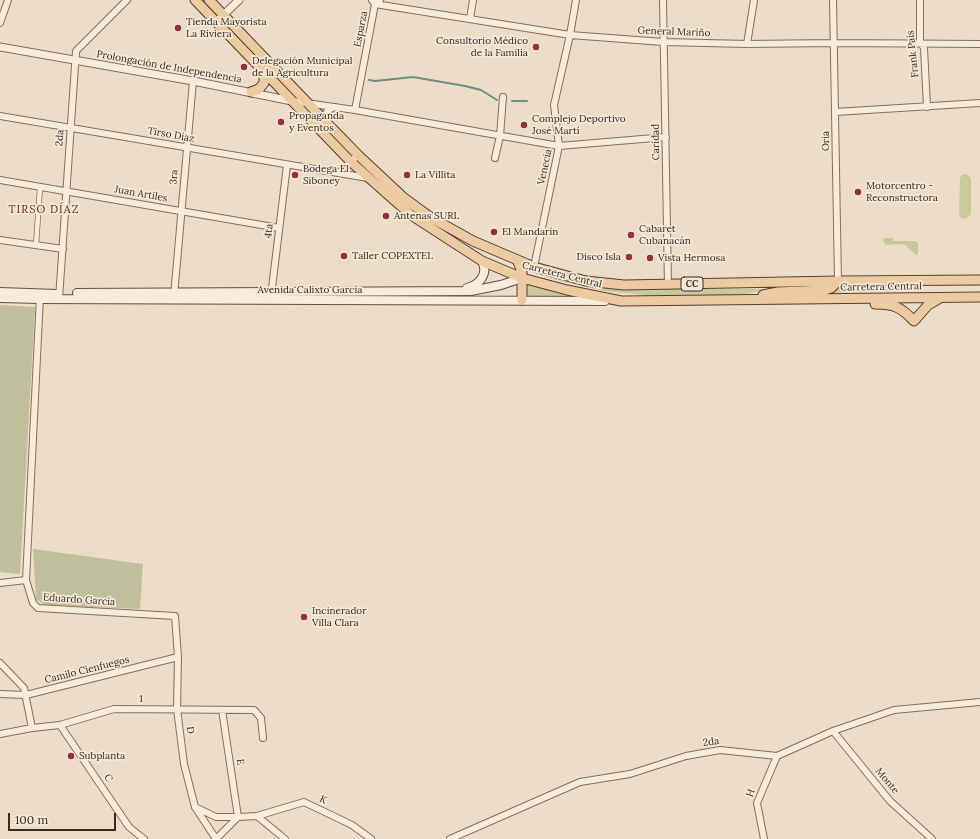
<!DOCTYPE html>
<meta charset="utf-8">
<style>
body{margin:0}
#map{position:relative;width:980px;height:839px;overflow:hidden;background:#ecdcc8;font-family:Lora,serif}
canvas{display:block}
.scale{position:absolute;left:8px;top:813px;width:108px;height:18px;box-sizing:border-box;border:2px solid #382921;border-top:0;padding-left:5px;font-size:12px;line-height:14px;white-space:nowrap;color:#382921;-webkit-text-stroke:3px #f4e8d7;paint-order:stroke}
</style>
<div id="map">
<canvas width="980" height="839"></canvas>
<div class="scale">100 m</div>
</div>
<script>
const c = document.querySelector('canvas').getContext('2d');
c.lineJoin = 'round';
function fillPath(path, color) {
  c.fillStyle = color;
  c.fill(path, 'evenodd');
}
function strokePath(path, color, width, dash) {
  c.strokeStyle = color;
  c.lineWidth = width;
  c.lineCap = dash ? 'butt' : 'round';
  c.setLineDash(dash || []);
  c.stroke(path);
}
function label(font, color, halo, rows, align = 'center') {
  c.font = font + ' Lora,serif';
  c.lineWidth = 3.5;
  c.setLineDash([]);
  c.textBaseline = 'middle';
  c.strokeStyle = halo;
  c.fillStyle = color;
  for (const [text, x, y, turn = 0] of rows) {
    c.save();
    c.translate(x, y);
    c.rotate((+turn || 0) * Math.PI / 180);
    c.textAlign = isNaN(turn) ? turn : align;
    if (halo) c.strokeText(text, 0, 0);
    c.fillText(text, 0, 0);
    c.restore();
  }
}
const green = new Path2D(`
 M 966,174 L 969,176 L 971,179 L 971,214 L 967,218 C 963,220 960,218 959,214 L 960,178 L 962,175 Z
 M 884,238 L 893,238 L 893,241 L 916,241 L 918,243 L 918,254 L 916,255 L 904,244 L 885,245 L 883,240 Z
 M 543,277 L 616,289 L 768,289 L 742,295 L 657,296 L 604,291 Z
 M 526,284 L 573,297 L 525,297 Z
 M 890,284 L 901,291 L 824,293 L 841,285 Z`);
const cemetery = new Path2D(`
 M 0,305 L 35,307 L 20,574 L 0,572 Z
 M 33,549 L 143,564 L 140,609 L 45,605 L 36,599 Z`);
const stream = new Path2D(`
 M 369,80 L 375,81 L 413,77 L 465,86 L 481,90 L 497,100
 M 512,101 L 527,101`);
const pedestrian = new Path2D(`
 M 36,245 L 40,188`);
const minor = new Path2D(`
 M 372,0 L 375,4 L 570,35 L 663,42 L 747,44 L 834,43 L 980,44
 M 663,0 L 668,285
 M 833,0 L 838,281
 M 920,0 L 920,41 L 924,48 L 927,107
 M 470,19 L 473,0
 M 0,23 L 8,0
 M 747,44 L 754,0
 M 292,101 L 355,110 L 559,146 L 666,137
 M 355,110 L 375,4 L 380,0
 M 835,112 L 980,103
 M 0,116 L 368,178
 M 322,121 L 328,110 L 335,107
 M 495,158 L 500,136 L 503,97
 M 339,173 L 358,155
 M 0,180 L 279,228
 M 0,240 L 63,249
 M 534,267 L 559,146 L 554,105 L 570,35 L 576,0
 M 40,296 L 26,580 L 33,603 L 38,608 L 175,616 L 178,657 L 177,709 L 184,764 L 195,807 L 216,839
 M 174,296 L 193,81
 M 271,296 L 287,165
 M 59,299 L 76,51 L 127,0
 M 0,583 L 26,580
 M 0,663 L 24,688 L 32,728
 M 0,694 L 26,695 L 178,657
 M 60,725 L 129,827 L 144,839
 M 833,731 L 890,801 L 932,839
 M 0,734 L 32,728 L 60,725 L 114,709 L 254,710 L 261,718 L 263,738
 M 195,807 L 216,817 L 238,817 L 257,816 L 304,802 L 352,825 L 371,839
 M 257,816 L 285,839
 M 216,839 L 238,817 L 222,710
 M 450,839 L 580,782 L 630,774 L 686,756 L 720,750 L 777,756 L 833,731 L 894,710 L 980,702
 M 764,839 L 757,803 L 777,756`);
const tertiary = new Path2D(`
 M 216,22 L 239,0
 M 0,47 L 193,81 L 292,101`);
const secondary = new Path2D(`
 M 467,288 C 479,285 489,274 482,261
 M 0,292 L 57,294
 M 77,293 L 471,291 L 501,285 L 522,278
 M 0,298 L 40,299 L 605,301`);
const primary = new Path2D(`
 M 195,0 L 351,162 L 411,215 L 482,261 L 522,278 L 567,290 L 621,301 L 980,297
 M 209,0 L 324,120 L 358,155 L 404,198 L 430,217 L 473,241 L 534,267 L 586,281 L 624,285 L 838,281 L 980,280
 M 251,92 L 259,89 L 264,83 L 264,70
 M 518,262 L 522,272 L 522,300
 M 763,295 L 778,292 L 825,290 L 831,288 L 838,281
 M 875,304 C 894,304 901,307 914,321 L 928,305 L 940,298`);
const markers = [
 [178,28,4,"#933140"],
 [536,47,4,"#933140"],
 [244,67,4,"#933140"],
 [281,122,4,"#933140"],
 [524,125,4,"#933140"],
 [295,175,4,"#933140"],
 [407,175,4,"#933140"],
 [858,192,4,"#933140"],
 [386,216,4,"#933140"],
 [494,232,4,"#933140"],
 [631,235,4,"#933140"],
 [344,256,4,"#933140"],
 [629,257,4,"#933140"],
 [650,258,4,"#933140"],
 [304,617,4,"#933140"],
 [71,756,4,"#933140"]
];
const shields = [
 [692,284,22]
];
const shieldNames = [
 ["CC",692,284]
];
const poiNames = [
 ["Tienda Mayorista",186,22],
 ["La Riviera",186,34],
 ["Consultorio Médico",528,41,"right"],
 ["de la Familia",528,53,"right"],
 ["Delegación Municipal",252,61],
 ["de la Agricultura",252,73],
 ["Propaganda",289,116],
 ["y Eventos",289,128],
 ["Complejo Deportivo",532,119],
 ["José Martí",532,131],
 ["Bodega El",303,169],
 ["Siboney",303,181],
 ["La Villita",415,175],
 ["Motorcentro -",866,186],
 ["Reconstructora",866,198],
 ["Antenas SURL",394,216],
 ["Cabaret",639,229],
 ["Cubanacán",639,241],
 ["El Mandarín",502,232],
 ["Taller COPEXTEL",352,256],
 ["Disco Isla",621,257,"right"],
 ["Vista Hermosa",658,258],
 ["Incinerador",312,611],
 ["Villa Clara",312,623],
 ["Subplanta",79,756]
];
const streetNames = [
 ["Esparza",361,29,-79],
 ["General Mariño",674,32,2],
 ["Frank País",913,54,-96],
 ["Prolongación de Independencia",169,67,10],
 ["Tirso Díaz",171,135,10],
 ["2da",60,138,-86],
 ["Oria",826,141,-91],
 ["Caridad",656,142,-91],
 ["Venecia",545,167,-78],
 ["3ra",174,177,-85],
 ["Juan Artiles",141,194,10],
 ["4ta",269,231,-83],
 ["Carretera Central",562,275,14],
 ["Carretera Central",881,287,-1],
 ["Avenida Calixto García",310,290],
 ["Eduardo García",79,600,4],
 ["Camilo Cienfuegos",87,670,-14],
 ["1",141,699],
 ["D",190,730,83],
 ["2da",711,742,-8],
 ["E",240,762,82],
 ["C",108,778,56],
 ["Monte",887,781,50],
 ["H",751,793,-70],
 ["K",323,800,26]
];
const neighbourhoodNames = [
 ["TIRSO DÍAZ",44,210]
];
fillPath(green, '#cac99c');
fillPath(cemetery, '#bfbf9b');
strokePath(stream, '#6f8f82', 2);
strokePath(pedestrian, '#876e5e', 6);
strokePath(minor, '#876e5e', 8);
strokePath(tertiary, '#876e5e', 9);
strokePath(secondary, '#694f41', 10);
strokePath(primary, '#553d32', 11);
strokePath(pedestrian, '#f7ebdb', 4.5);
strokePath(minor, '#f7ebdb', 6);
strokePath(tertiary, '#f7ebdb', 7);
strokePath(secondary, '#f7ebdb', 8);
strokePath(primary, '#eccba3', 9);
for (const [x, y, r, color] of markers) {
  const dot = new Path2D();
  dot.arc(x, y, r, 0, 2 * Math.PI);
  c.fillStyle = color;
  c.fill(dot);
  strokePath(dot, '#f4e8d7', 1.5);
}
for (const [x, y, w] of shields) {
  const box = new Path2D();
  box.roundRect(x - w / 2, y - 7, w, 14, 3);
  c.fillStyle = '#f4e8d7';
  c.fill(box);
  strokePath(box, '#382921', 1);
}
label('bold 9px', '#382921', null, shieldNames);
label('10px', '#382921', '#f4e8d7', poiNames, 'left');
label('10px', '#382921', '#f4e8d7', streetNames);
c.letterSpacing = '1px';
label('11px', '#632723', '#f4e8d7', neighbourhoodNames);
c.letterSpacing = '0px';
</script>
